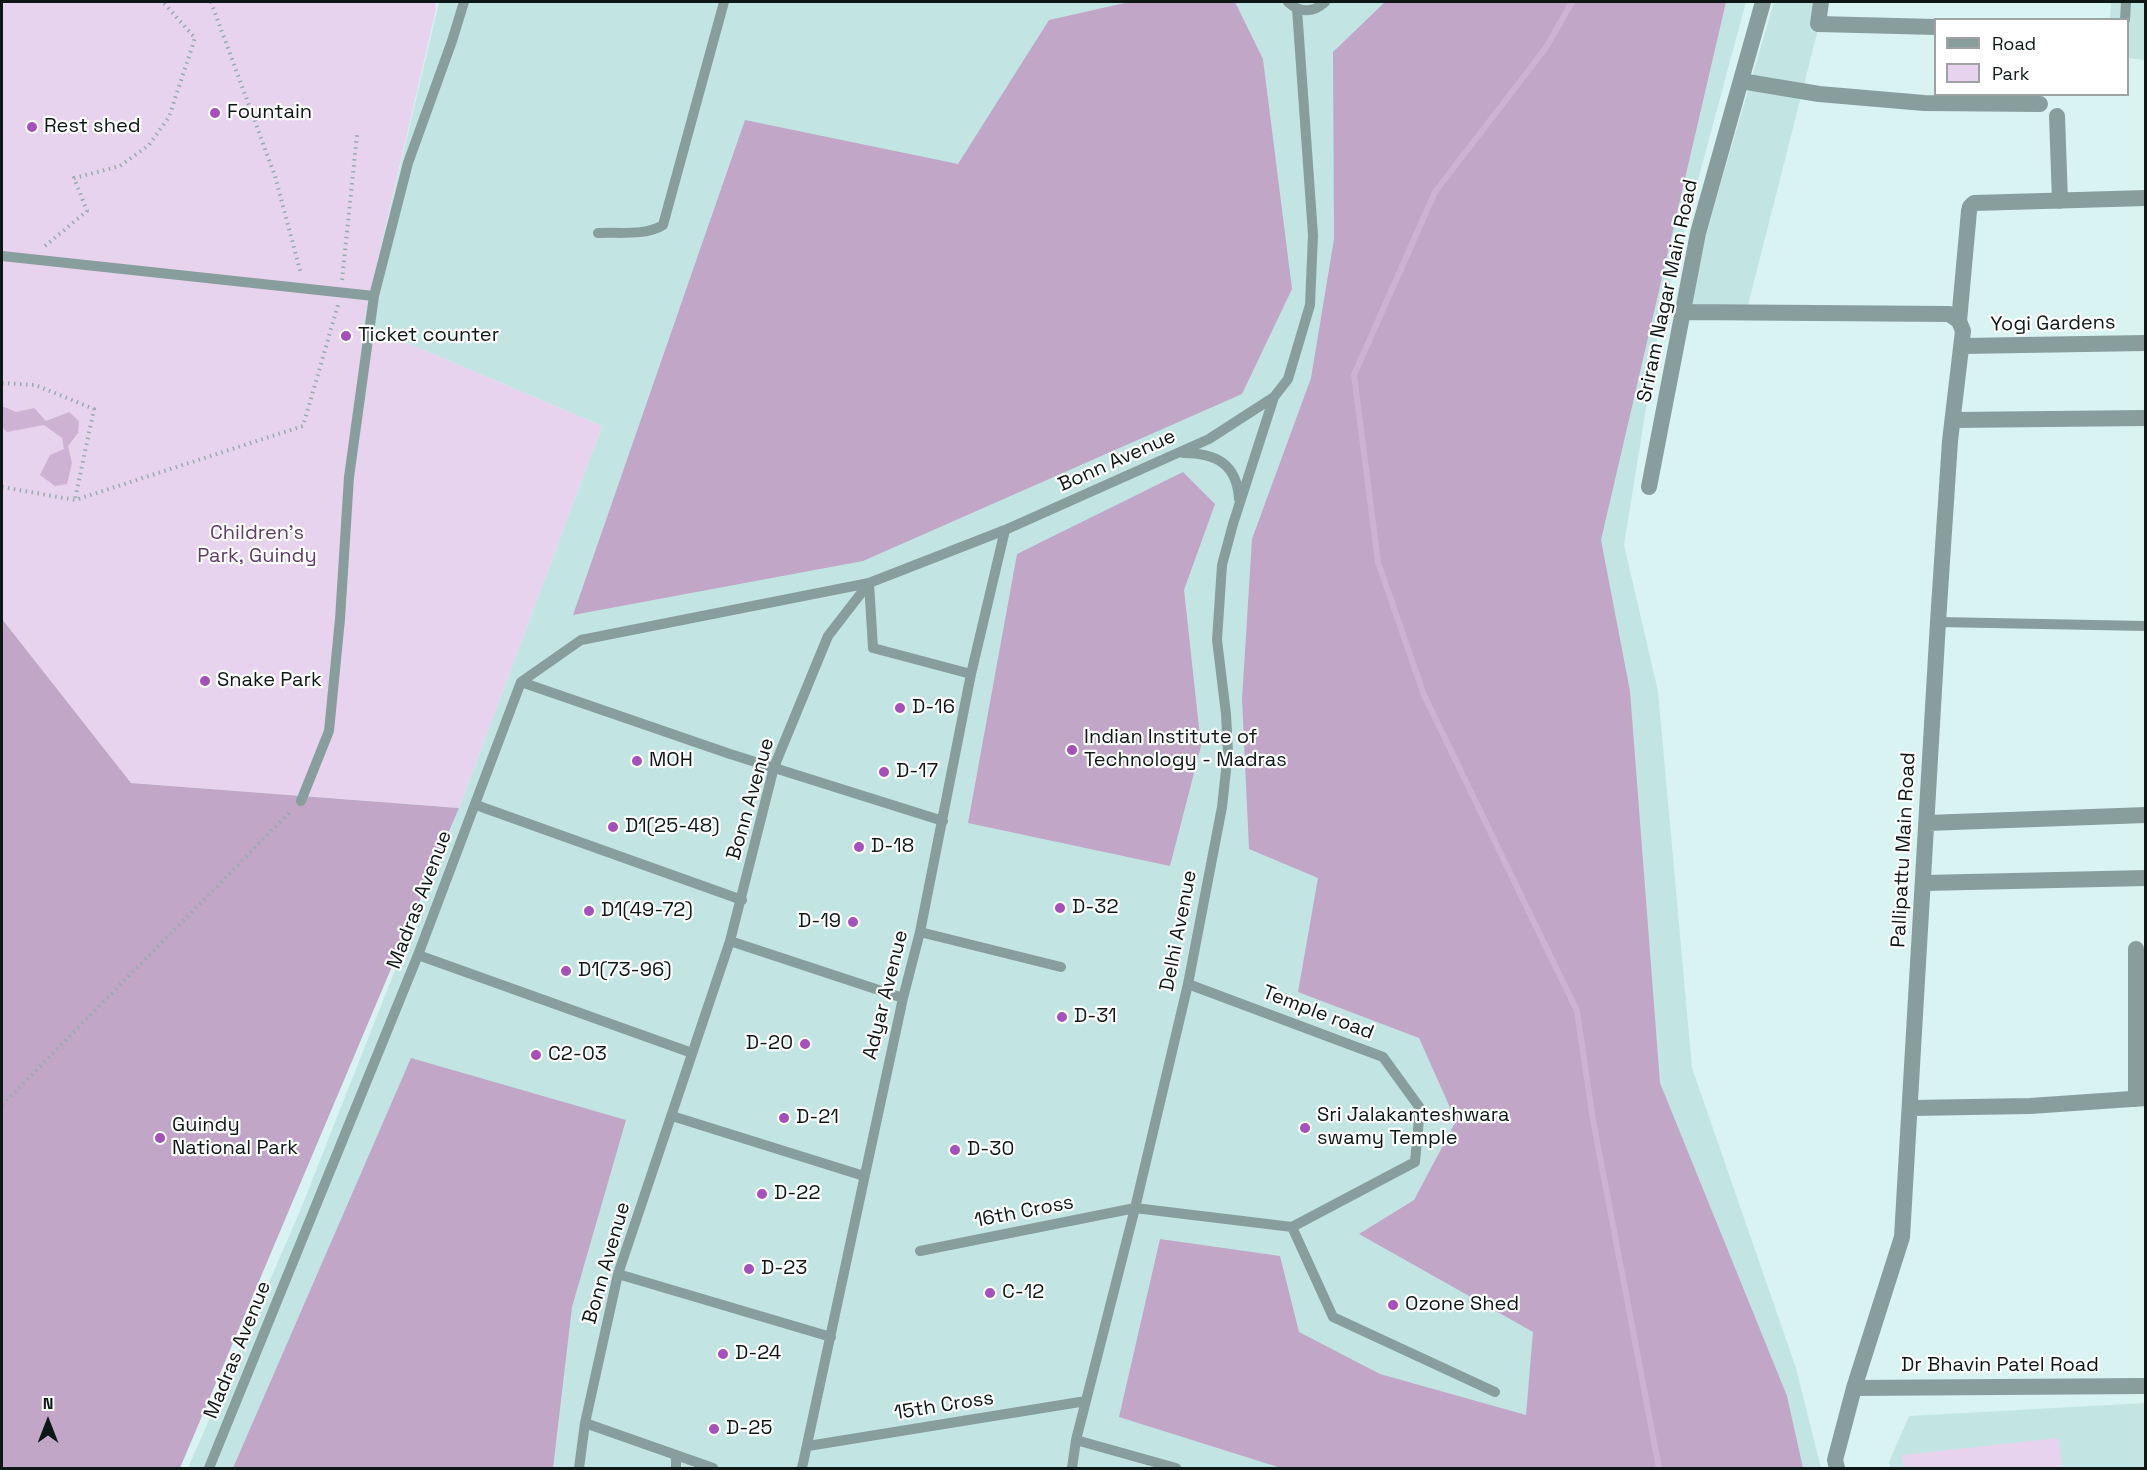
<!DOCTYPE html>
<style>
body{margin:0}
#map{position:relative;width:2147px;height:1470px;overflow:hidden;background:#d8f3f2;font-family:"Space Grotesk",sans-serif}
canvas{display:block}
.frame{position:absolute;inset:0;border:3px solid #0d1716;pointer-events:none}
.legend{position:absolute;left:1934px;top:18px;width:195px;height:78px;box-sizing:border-box;background:#fff;border:2px solid #9ea2a2;margin:0;padding:8px 10px;list-style:none;font-size:18px;color:#0d1716}
.legend li{display:flex;align-items:center;gap:12px;height:30px}
.legend b{width:30px;border:2px solid #9ea2a2}
.north{position:absolute;left:18px;top:1392px;width:60px;height:60px;-webkit-text-stroke:4px #fff;paint-order:stroke;rotate:0deg;font-size:16px;font-weight:700;line-height:24px;text-align:center;color:#0d1716}
.north::after{content:'';display:block;margin:auto;width:21px;height:27px;background:#0d1716;clip-path:polygon(50% 0,100% 100%,50% 72%,0 100%)}
</style>
<div id="map">
<canvas width="2147" height="1470"></canvas>
<div class="frame"></div>
<ul class="legend">
<li><b style="height:8px;background:#889e9d"></b>Road</li>
<li><b style="height:16px;background:#e8d3ee"></b>Park</li>
</ul>
<div class="north">N</div>
</div>
<script>
const c = document.querySelector('canvas').getContext('2d');
c.lineJoin = 'round';
function fillPath(path, color) {
  c.fillStyle = color;
  c.fill(path, 'evenodd');
}
function strokePath(path, color, width, dash) {
  c.strokeStyle = color;
  c.lineWidth = width;
  c.lineCap = dash ? 'butt' : 'round';
  c.setLineDash(dash || []);
  c.stroke(path);
}
function label(font, color, halo, rows, align = 'center') {
  c.font = font + ' "Space Grotesk",sans-serif';
  c.lineWidth = 4.5;
  c.setLineDash([]);
  c.textBaseline = 'middle';
  c.strokeStyle = halo;
  c.fillStyle = color;
  for (const [text, x, y, turn = 0] of rows) {
    c.save();
    c.translate(x, y);
    c.rotate((+turn || 0) * Math.PI / 180);
    c.textAlign = isNaN(turn) ? turn : align;
    if (halo) c.strokeText(text, 0, 0);
    c.fillText(text, 0, 0);
    c.restore();
  }
}
const built = new Path2D(`
 M 439,2 L 1746,2 L 1660,321 L 1624,545 L 1658,691 L 1692,1068 L 1796,1368 L 1821,1468 L 188,1468 L 300,1211 L 459,808 L 602,426 L 363,324 Z
 M 1774,2 L 1825,2 L 1746,313 L 1683,312 Z
 M 2111,2 L 2145,2 L 2145,60 L 2128,58 L 2128,20 L 2110,20 Z
 M 2145,1403 L 2145,1468 L 1890,1468 L 1889,1462 L 1909,1416 Z`);
const green = new Path2D(`
 M 2,2 L 435,2 L 436,9 L 363,324 L 602,426 L 459,808 L 131,783 L 2,619 Z
 M 2058,1438 L 2062,1468 L 1904,1468 L 1902,1455 Z`);
const forest = new Path2D(`
 M 1129,2 L 1235,2 L 1263,59 L 1292,289 L 1242,394 L 863,561 L 573,615 L 745,120 L 958,164 L 1049,20 Z
 M 1385,2 L 1726,2 L 1601,540 L 1630,691 L 1660,1083 L 1787,1396 L 1803,1468 L 1281,1468 L 1119,1417 L 1160,1239 L 1280,1256 L 1299,1332 L 1380,1374 L 1526,1415 L 1533,1332 L 1359,1234 L 1414,1200 L 1456,1121 L 1419,1038 L 1298,992 L 1318,878 L 1249,849 L 1242,699 L 1252,539 L 1311,378 L 1334,239 L 1333,52 Z
 M 1183,472 L 1215,504 L 1184,590 L 1201,746 L 1170,866 L 968,823 L 1017,554 Z
 M 2,619 L 131,783 L 459,808 L 180,1468 L 2,1468 Z
 M 411,1058 L 626,1120 L 572,1307 L 553,1468 L 233,1468 Z`);
const water = new Path2D(`
 M 2,406 L 16,412 L 34,408 L 46,421 L 69,412 L 79,421 L 78,433 L 68,446 L 72,463 L 67,484 L 55,486 L 40,475 L 50,455 L 64,449 L 62,438 L 44,425 L 7,432 L 2,427 Z`);
const stream = new Path2D(`
 M 1572,2 L 1545,49 L 1435,192 L 1354,375 L 1378,562 L 1424,695 L 1577,1011 L 1593,1120 L 1659,1468`);
const path = new Path2D(`
 M 211,2 L 275,176 L 301,274
 M 45,246 L 87,211 L 74,178 L 120,166 L 149,145 L 169,117 L 195,38 L 163,2
 M 342,280 L 357,135
 M 2,383 L 35,385 L 94,409 L 75,499
 M 2,487 L 75,500 L 303,426 L 338,305
 M 2,1105 L 291,811`);
const service = new Path2D(`
 M 1288,2 C 1300,13 1313,13 1325,2
 M 2125,20 L 2126,2
 M 598,233 C 618,232 646,236 663,225 L 724,2
 M 2,256 L 374,296
 M 1183,453 C 1216,453 1237,464 1239,499
 M 1938,622 L 2146,626
 M 521,682 L 730,754 L 943,821
 M 301,801 L 329,731 L 340,619 L 349,477 L 374,296 L 408,163 L 452,41 L 464,2
 M 476,805 L 742,900
 M 920,932 L 1061,967
 M 730,941 L 903,998
 M 418,955 L 692,1053
 M 672,1116 L 864,1176
 M 1292,1227 L 1333,1317 L 1495,1392
 M 920,1251 L 1135,1208 L 1292,1227 L 1415,1162 L 1420,1108 L 1383,1057 L 1188,984
 M 618,1274 L 831,1337
 M 585,1423 L 713,1468
 M 1076,1440 L 1176,1468
 M 808,1446 L 1086,1401
 M 209,1468 L 418,955 L 521,682 L 581,640 L 869,583 L 873,648 L 971,674
 M 579,1468 L 585,1423 L 618,1274 L 730,941 L 774,767 L 828,636 L 869,583 L 1005,530 L 1209,439 L 1274,397
 M 676,1468 L 676,1455
 M 802,1468 L 903,998 L 920,932 L 971,674 L 1005,530
 M 1072,1468 L 1076,1440 L 1135,1208 L 1188,984 L 1222,807 L 1228,752 L 1226,714 L 1217,640 L 1222,565 L 1233,524 L 1274,397 L 1288,379 L 1310,305 L 1313,235 L 1297,9`);
const minor = new Path2D(`
 M 1821,2 L 1818,24 L 1936,27
 M 1741,81 L 1819,94 L 1924,103 L 2040,104
 M 2057,116 L 2060,201
 M 1683,312 L 1949,314 L 1959,321 L 1963,331 L 1950,441 L 1938,622 L 1902,1237 L 1854,1388 L 1835,1460 L 1837,1468
 M 1959,321 L 1969,211 L 1970,207 L 1974,203 L 2146,198
 M 1962,346 L 2146,343
 M 1953,420 L 2146,418
 M 1649,487 L 1698,233 L 1763,2
 M 1927,823 L 2146,815
 M 1924,883 L 2146,878
 M 2136,949 L 2136,1099
 M 1911,1108 L 2030,1106 L 2146,1098
 M 1854,1388 L 2146,1386`);
const markers = [
 [215,113,6,"#a650bd"],
 [32,127,6,"#a650bd"],
 [346,336,6,"#a650bd"],
 [205,681,6,"#a650bd"],
 [900,708,6,"#a650bd"],
 [1072,750,6,"#a650bd"],
 [637,761,6,"#a650bd"],
 [884,772,6,"#a650bd"],
 [613,827,6,"#a650bd"],
 [859,847,6,"#a650bd"],
 [1060,908,6,"#a650bd"],
 [589,911,6,"#a650bd"],
 [853,922,6,"#a650bd"],
 [566,971,6,"#a650bd"],
 [1062,1017,6,"#a650bd"],
 [805,1044,6,"#a650bd"],
 [536,1055,6,"#a650bd"],
 [784,1118,6,"#a650bd"],
 [1305,1128,6,"#a650bd"],
 [160,1138,6,"#a650bd"],
 [955,1150,6,"#a650bd"],
 [762,1194,6,"#a650bd"],
 [749,1269,6,"#a650bd"],
 [990,1293,6,"#a650bd"],
 [1393,1305,6,"#a650bd"],
 [723,1354,6,"#a650bd"],
 [714,1429,6,"#a650bd"]
];
const poiNames = [
 ["Fountain",227,113],
 ["Rest shed",44,127],
 ["Ticket counter",358,336],
 ["Snake Park",217,681],
 ["D-16",912,708],
 ["Indian Institute of",1084,738],
 ["Technology - Madras",1084,761],
 ["MOH",649,761],
 ["D-17",896,772],
 ["D1(25-48)",625,827],
 ["D-18",871,847],
 ["D-32",1072,908],
 ["D1(49-72)",601,911],
 ["D-19",841,922,"right"],
 ["D1(73-96)",578,971],
 ["D-31",1074,1017],
 ["D-20",793,1044,"right"],
 ["C2-03",548,1055],
 ["Sri Jalakanteshwara",1317,1116],
 ["swamy Temple",1317,1139],
 ["D-21",796,1118],
 ["Guindy",172,1126],
 ["National Park",172,1149],
 ["D-30",967,1150],
 ["D-22",774,1194],
 ["D-23",761,1269],
 ["C-12",1002,1293],
 ["Ozone Shed",1405,1305],
 ["D-24",735,1354],
 ["D-25",726,1429]
];
const streetNames = [
 ["Sriram Nagar Main Road",1668,291,-78],
 ["Yogi Gardens",2053,324,-1],
 ["Bonn Avenue",1117,461,-24],
 ["Bonn Avenue",751,799,-74],
 ["Pallipattu Main Road",1904,850,-87],
 ["Madras Avenue",420,900,-69],
 ["Delhi Avenue",1179,931,-79],
 ["Adyar Avenue",886,995,-76],
 ["Temple road",1318,1013,21],
 ["16th Cross",1024,1212,-11],
 ["Bonn Avenue",607,1263,-74],
 ["Madras Avenue",238,1350,-68],
 ["Dr Bhavin Patel Road",2000,1366],
 ["15th Cross",944,1406,-9]
];
const parkNames = [
 ["Children's",257,534],
 ["Park, Guindy",257,557]
];
fillPath(built, '#c2e5e4');
fillPath(green, '#e8d3ee');
fillPath(forest, '#c1a6c8');
fillPath(water, '#cdb2d4');
strokePath(stream, '#cdb2d4', 6);
strokePath(path, '#96acab', 4, [1.5, 4.5]);
strokePath(service, '#889e9d', 10);
strokePath(minor, '#889e9d', 16);
for (const [x, y, r, color] of markers) {
  const dot = new Path2D();
  dot.arc(x, y, r, 0, 2 * Math.PI);
  c.fillStyle = color;
  c.fill(dot);
  strokePath(dot, '#fff', 2);
}
label('20px', '#0d1716', '#fff', poiNames, 'left');
label('20px', '#0d1716', '#fff', streetNames);
label('20px', '#603c6a', '#fff', parkNames);
</script>
